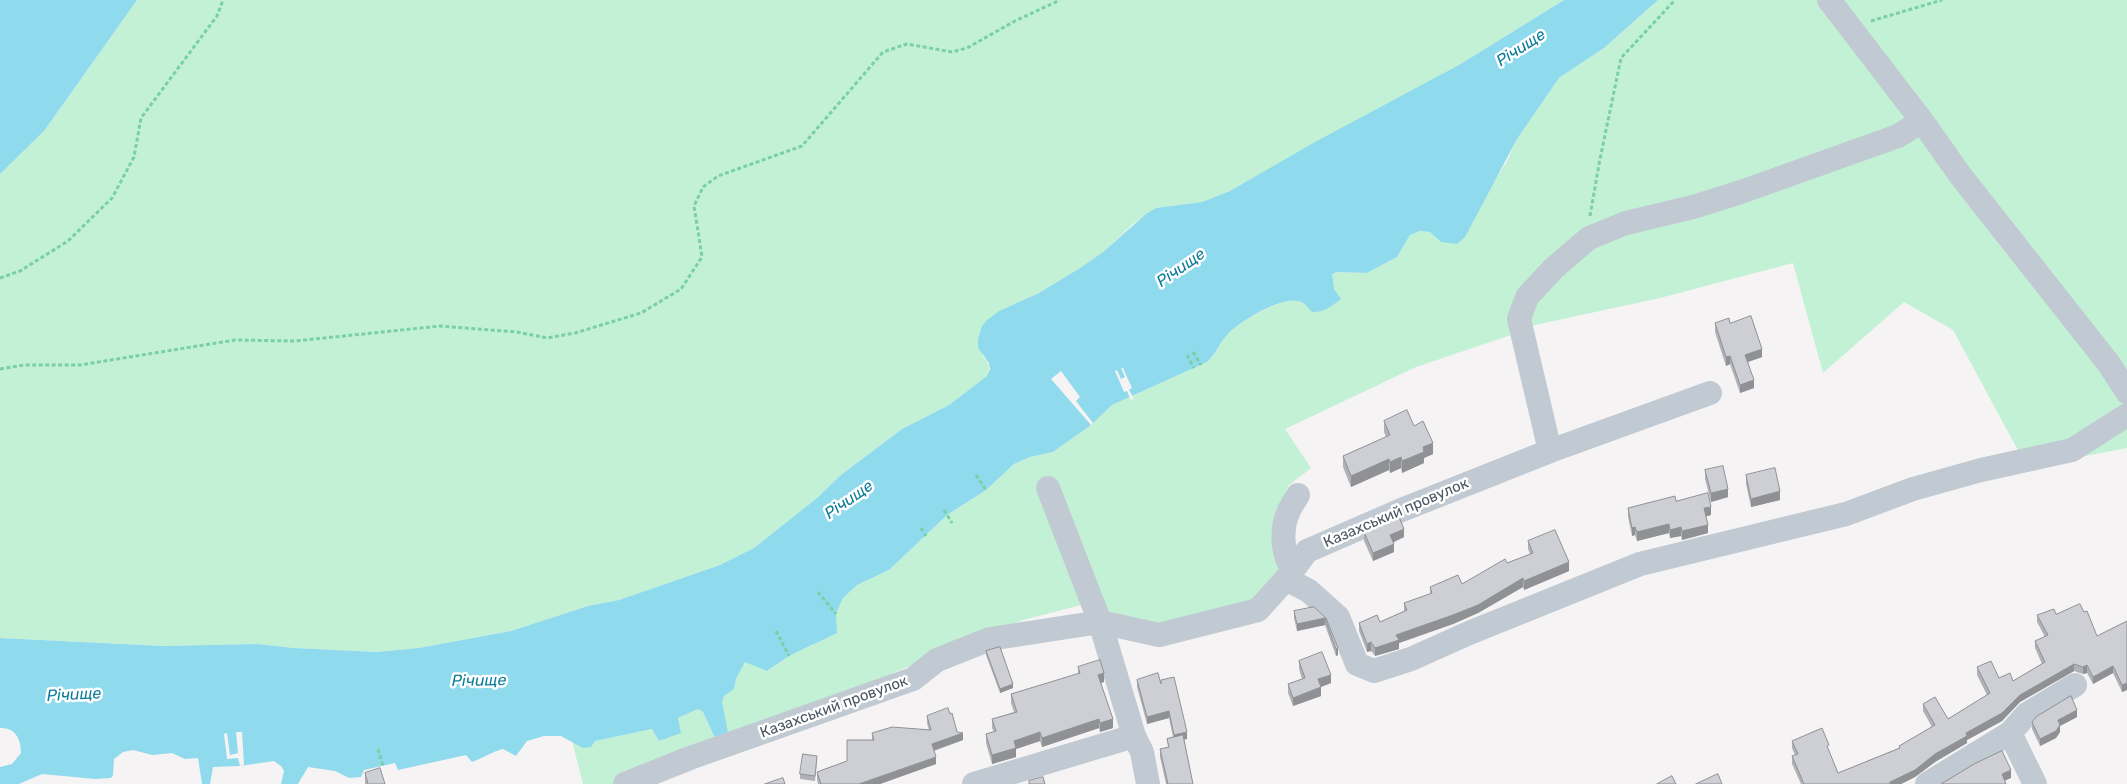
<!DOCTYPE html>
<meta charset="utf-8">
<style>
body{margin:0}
canvas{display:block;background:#f5f3f3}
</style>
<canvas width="2127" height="784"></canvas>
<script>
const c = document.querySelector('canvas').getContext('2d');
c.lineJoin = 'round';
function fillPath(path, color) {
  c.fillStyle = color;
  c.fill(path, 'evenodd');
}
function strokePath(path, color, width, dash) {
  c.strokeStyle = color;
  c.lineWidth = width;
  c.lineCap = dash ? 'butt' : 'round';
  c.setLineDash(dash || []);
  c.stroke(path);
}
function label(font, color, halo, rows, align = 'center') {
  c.font = font + ' Rubik,sans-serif';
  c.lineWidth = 5;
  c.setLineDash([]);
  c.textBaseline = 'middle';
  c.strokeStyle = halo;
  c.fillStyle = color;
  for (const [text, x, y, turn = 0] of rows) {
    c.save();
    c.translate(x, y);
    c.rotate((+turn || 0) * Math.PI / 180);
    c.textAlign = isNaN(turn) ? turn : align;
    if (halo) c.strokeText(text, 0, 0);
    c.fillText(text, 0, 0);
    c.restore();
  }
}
const green = new Path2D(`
 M 137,0 L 1564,0 L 1459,65 L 1230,191 L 1202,202 L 1156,208 L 1134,223 L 1103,252 L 1080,268 L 1039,293 L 999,311 L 982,355 C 989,363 991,366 987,376 L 949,405 L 902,429 L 841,475 L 817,498 L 754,548 L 720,565 L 619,600 L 588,606 L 511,631 L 419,648 L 376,652 L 294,648 L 257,644 L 163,646 L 0,638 L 0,174 L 44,131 Z
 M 1658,0 L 2127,0 L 2127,448 L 2027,467 L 1953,330 L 1904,302 L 1823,373 L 1793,263 L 1660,298 L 1526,327 L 1517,333 L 1416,367 L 1285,429 L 1311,468 L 1288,486 L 1282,506 L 1283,573 L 1254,604 L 1163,629 L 1081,605 L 1023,620 L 893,673 L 902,691 L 640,784 L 583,784 L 572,741 L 583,748 L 595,741 L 652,729 L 660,741 L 678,718 L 698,709 L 703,712 L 714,736 L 727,732 L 722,702 L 724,695 L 734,689 L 736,679 L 745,661 L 768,671 L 789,656 L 813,645 L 836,614 L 843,598 L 857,585 L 889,570 L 947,515 L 986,490 L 1014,464 L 1030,457 L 1053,452 L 1091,425 L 1112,405 L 1207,362 C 1219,351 1218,344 1228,334 C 1239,322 1278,300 1294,300 C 1298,300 1302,303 1305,304 L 1334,289 L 1331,274 L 1337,272 L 1367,273 L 1397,257 L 1410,235 L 1420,231 L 1430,232 L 1441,242 L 1492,185 L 1507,161 L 1517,139 L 1559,78 L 1604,48 Z`);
const water = new Path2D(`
 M 0,0 L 137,0 L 44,131 L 0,174 Z
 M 1564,0 L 1658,0 L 1604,48 L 1559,78 L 1517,139 L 1465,237 L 1457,244 L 1441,242 L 1430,232 L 1420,231 L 1410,235 L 1397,257 L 1367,273 L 1337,272 L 1332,274 L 1334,289 L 1341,299 C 1332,306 1323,313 1312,312 C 1307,306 1304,302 1297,301 C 1280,297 1239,322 1228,334 C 1218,344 1218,352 1207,362 L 1112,405 L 1091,425 L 1053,452 L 1030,457 L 1014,464 L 986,490 L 947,515 L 889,570 L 857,585 L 843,598 L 836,614 L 837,633 L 789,656 L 767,671 L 745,662 L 736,679 L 734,689 L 724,696 L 722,702 L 728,732 L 723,737 L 714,736 L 703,712 L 698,709 L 678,718 L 681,733 L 659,741 L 652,729 L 595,741 L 591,747 L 583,748 L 561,736 L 544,736 L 527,741 L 516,756 L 503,749 C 491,752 483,758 472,762 L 466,755 L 398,770 L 395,763 L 364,770 L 361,777 L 349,778 L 335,771 L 308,767 L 298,784 L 281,784 L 284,771 L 281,766 L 274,761 L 240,766 L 213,767 L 210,784 L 202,784 L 198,758 L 185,759 L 172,753 L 152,755 L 133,750 L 123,752 L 114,759 L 113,775 L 111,778 L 95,779 L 42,774 L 19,784 L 0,784 L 0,767 L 12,764 L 21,753 C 21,739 15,727 0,728 L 0,638 L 163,646 L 257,644 L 294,648 L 376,652 L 419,648 L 511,631 L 588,606 L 619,600 L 720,565 L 754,548 L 817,498 L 841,475 L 902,429 L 949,405 L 987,376 L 990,369 L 989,363 L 978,348 L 978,339 L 982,326 L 986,321 L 999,311 L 1039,293 L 1080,268 L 1103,252 L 1146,214 L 1156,208 L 1202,202 L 1230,191 L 1315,142 L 1459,65 Z`);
const pier = new Path2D(`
 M 1121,368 L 1123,368 L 1132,388 L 1129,390 L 1134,399 L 1131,400 L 1127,391 L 1124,392 L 1115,371 L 1117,370 L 1121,379 L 1125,377 Z
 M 1061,371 L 1080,397 L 1076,401 L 1093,423 L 1091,425 L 1051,379 Z
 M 236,732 L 242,732 L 244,765 L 240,766 L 238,758 L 227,759 L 224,734 L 227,733 L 230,755 L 238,753 Z`);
const path = new Path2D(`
 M 1871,21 L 1942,0
 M 1590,216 L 1599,164 L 1621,58 L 1675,0
 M 0,278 L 20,271 L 68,241 L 112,198 L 134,157 L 141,118 L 217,16 L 223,0
 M 1193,352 L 1201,365
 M 1187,355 L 1194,368
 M 0,369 L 24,365 L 80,365 L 235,340 L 295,341 L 440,326 L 517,332 L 547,338 L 575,333 L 641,313 L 681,289 L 702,257 L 694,206 L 703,187 L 718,176 L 802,146 L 883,52 L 907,44 L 952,52 L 967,48 L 1015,21 L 1060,0
 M 976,475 L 986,490
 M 944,510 L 952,523
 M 921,528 L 926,536
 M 818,592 L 836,614
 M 776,631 L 789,656
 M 378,749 L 383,766`);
const minor = new Path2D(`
 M 1829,0 L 1922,121 L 1960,175 L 2109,364 L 2127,392
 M 1550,451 L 1519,319 L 1527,297 L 1554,268 L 1589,238 L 1626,223 L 1693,207 L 1738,193 L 1898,136 L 1922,121
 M 1048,488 L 1100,622 L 1134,736 L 1142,752 L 1148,784
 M 1292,568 C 1282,555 1281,529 1288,513 C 1290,507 1295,501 1298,495
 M 1286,579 L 1309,591 L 1338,617 L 1357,664 L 1374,671 L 1411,659 L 1469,633 L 1640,564 L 1846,514 L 1913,489 L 1981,470 L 2072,450 L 2127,415
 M 2010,733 L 2035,784
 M 625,784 L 690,758 L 913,679 L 937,660 L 990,639 L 1100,622 L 1159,635 L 1258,610 L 1286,579 L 1307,551 L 1399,511 L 1550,451 L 1710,393
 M 974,784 L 1134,736
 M 1927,784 L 2010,733 L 2027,714 L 2075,685`);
const wall = new Path2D(`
 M 1715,323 L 1730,323 L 1762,357 L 1748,362 L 1754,388 L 1740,393 L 1730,364 L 1726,366 L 1715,332 Z
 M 1384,421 L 1414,426 L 1433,454 L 1424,458 L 1424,463 L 1402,473 L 1401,468 L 1390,473 L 1389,470 L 1351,487 L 1343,467 L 1343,456 L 1386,437 L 1384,432 Z
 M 1705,470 L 1728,497 L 1711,502 L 1705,479 Z
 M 1746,475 L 1780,500 L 1751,507 L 1746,484 Z
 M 1676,501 L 1711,515 L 1706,516 L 1708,533 L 1682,540 L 1681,536 L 1670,538 L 1669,533 L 1637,541 L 1635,535 L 1632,536 L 1628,517 L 1628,508 Z
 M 1364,532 L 1404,537 L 1393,542 L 1394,552 L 1373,561 L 1364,541 Z
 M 1528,541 L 1569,571 L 1524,590 L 1523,587 L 1478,613 L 1453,624 L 1399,643 L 1399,649 L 1375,656 L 1371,651 L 1367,652 L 1359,631 L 1359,623 L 1380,622 L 1404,611 L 1404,603 L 1430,594 L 1430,587 L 1462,584 L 1507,563 L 1530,554 L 1528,549 Z
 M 1294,611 L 1326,618 L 1338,655 L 1336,656 L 1325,625 L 1297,631 L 1294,618 Z
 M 2084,612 L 2097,636 L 2127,621 L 2127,690 L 2122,692 L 2113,673 L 2093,684 L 2087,673 L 2083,674 L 2074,671 L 2020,702 L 2002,721 L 1967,740 L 1967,743 L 1935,762 L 1915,777 L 1901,784 L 1801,784 L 1792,764 L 1792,756 L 1795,755 L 1792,748 L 1792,741 L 1829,752 L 1838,773 L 1899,748 L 1899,746 L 1932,727 L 1923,711 L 1923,704 L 1948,719 L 1987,695 L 1977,675 L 1977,667 L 1999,678 L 2013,681 L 2042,664 L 2035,648 L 2035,641 L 2045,637 L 2037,622 L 2037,615 Z
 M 986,651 L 1013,688 L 1000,693 L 986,655 Z
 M 1299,661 L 1331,683 L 1321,687 L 1321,696 L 1293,706 L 1288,693 L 1288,684 L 1302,679 L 1299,669 Z
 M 1078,667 L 1104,682 L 1101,683 L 1113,728 L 1100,732 L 1099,728 L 1042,747 L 1040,741 L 1016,749 L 1016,757 L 992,764 L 986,743 L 986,734 L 994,732 L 992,728 L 992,719 L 1014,712 L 1011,703 L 1011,694 L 1078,674 Z
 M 1137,680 L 1161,684 L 1187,739 L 1184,739 L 1193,784 L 1166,784 L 1160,757 L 1160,749 L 1168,747 L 1167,739 L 1173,737 L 1169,718 L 1147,724 L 1137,687 Z
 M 927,716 L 957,732 L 963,740 L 934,751 L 936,764 L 880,784 L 818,784 L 817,779 L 817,772 L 847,761 L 872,740 L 872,733 L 929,730 L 927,723 Z
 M 2077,717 L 2060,726 L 2060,732 L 2056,738 L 2040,746 L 2032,729 L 2032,722 Z
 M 817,761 L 815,781 L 800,779 L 800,774 Z
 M 365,773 L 385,784 L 365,784 Z`);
const shadedWall = new Path2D(`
 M 1762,349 L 1762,357 L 1745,363 L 1745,355 Z
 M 1730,356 L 1730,364 L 1726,366 L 1726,357 Z
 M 1754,380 L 1754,388 L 1740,393 L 1740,385 Z
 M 1433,443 L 1433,454 L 1424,458 L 1424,463 L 1402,473 L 1402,461 L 1423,447 Z
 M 1401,457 L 1401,468 L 1390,473 L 1390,462 Z
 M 1389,459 L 1389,470 L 1351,487 L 1351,476 Z
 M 1728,489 L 1728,497 L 1711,502 L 1711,493 Z
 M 1780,491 L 1780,500 L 1751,507 L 1751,499 Z
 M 1711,507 L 1711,515 L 1704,517 L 1704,508 Z
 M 1669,524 L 1669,533 L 1637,541 L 1637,532 Z
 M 1708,525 L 1708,533 L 1682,540 L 1682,531 Z
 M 1635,527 L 1635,535 L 1632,536 L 1632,528 Z
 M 1681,527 L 1681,536 L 1670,538 L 1670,530 Z
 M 1404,529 L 1404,537 L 1390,544 L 1390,535 Z
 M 1394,544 L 1394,552 L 1373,561 L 1373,553 Z
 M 1569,562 L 1569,571 L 1524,590 L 1524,581 Z
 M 1523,578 L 1523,587 L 1478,613 L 1453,624 L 1399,643 L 1399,649 L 1375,656 L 1375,648 L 1396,635 Z
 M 1325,618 L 1325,625 L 1297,631 L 1297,624 Z
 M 1371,642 L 1371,651 L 1367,652 L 1367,644 Z
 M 1338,648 L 1338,655 L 1336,656 L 1336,649 Z
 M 2074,664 L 2074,671 L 2020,702 L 2002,721 L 1967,740 L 1967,743 L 1935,762 L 1915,777 L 1901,784 L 1890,784 L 1890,782 L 1935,754 L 2020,695 Z
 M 2087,665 L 2087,673 L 2083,674 L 2083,667 Z
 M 2113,666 L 2113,673 L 2093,684 L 2093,677 Z
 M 1104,673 L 1104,682 L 1098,684 L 1098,675 Z
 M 1331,675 L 1331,683 L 1318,688 L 1318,679 Z
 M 2127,683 L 2127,690 L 2122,692 L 2122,685 Z
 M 1013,684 L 1013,688 L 1000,693 L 1000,689 Z
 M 1321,687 L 1321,696 L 1293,706 L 1293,698 Z
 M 2077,710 L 2077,717 L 2060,726 L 2060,732 L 2056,738 L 2040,746 L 2040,739 L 2058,720 Z
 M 1169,711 L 1169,718 L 1147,724 L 1147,717 Z
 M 1099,719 L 1099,728 L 1042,747 L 1042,738 Z
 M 1113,719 L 1113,728 L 1100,732 L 1100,723 Z
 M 1040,732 L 1040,741 L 1016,749 L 1016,757 L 992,764 L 992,755 L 1014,741 Z
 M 1187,732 L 1187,739 L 1174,742 L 1174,735 Z
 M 963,733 L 963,740 L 932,751 L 932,744 Z
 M 936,757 L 936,764 L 880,784 L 859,784 Z
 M 2011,770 L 2011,778 L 2002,782 L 2002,774 Z`);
const building = new Path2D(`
 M 1751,316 L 1762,349 L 1745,355 L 1754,380 L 1740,385 L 1730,356 L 1726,357 L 1715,323 L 1729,318 L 1730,323 Z
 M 1407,410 L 1414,426 L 1423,421 L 1433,443 L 1423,447 L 1424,452 L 1402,461 L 1401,457 L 1390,462 L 1389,459 L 1351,476 L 1343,456 L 1390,435 L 1384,421 Z
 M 1723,466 L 1728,489 L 1711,493 L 1705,470 Z
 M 1775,468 L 1780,491 L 1751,499 L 1746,475 Z
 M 1708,493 L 1711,507 L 1704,508 L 1708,525 L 1682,531 L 1681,527 L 1670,530 L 1669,524 L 1637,532 L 1635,527 L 1632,528 L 1628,508 L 1675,496 L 1676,501 Z
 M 1399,517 L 1404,529 L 1390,535 L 1394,544 L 1373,553 L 1364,532 Z
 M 1555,530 L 1569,562 L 1524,581 L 1523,578 L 1478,605 L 1453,615 L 1396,635 L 1399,640 L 1375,648 L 1371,642 L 1367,644 L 1359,623 L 1377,615 L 1380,622 L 1407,610 L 1404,603 L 1432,593 L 1430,587 L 1458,575 L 1462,584 L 1505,559 L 1507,563 L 1533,553 L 1528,541 Z
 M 2080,604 L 2084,612 L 2087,611 L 2097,636 L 2127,621 L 2127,683 L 2122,685 L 2113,666 L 2093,677 L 2087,665 L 2083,667 L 2074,664 L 2020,695 L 2002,713 L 1966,733 L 1967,736 L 1935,754 L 1915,770 L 1890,782 L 1890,784 L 1804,784 L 1792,756 L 1798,754 L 1792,741 L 1822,728 L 1829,745 L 1827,746 L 1838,773 L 1900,748 L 1899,746 L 1935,725 L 1923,704 L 1935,697 L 1948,719 L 1990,693 L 1977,667 L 1991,661 L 1999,678 L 2010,673 L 2013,681 L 2045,662 L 2035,641 L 2048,635 L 2037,615 L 2054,609 L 2056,614 Z
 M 1314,607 L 1326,618 L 1338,648 L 1336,649 L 1325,618 L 1297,624 L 1294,611 Z
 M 1000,647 L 1013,684 L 1000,689 L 986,651 Z
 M 1322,652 L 1331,675 L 1318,679 L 1321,687 L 1293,698 L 1288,684 L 1305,678 L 1299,661 Z
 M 1100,660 L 1104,673 L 1098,675 L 1113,719 L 1100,723 L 1099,719 L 1042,738 L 1040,732 L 1014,741 L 1016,748 L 992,755 L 986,734 L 996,731 L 992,719 L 1017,712 L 1011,694 L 1080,673 L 1078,667 Z
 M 1158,673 L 1161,684 L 1161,680 L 1174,677 L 1187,732 L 1174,735 L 1169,711 L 1147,717 L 1137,680 Z
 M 2071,696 L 2077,710 L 2058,720 L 2060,725 L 2056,731 L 2040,739 L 2032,722 L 2036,717 Z
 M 948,708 L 950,714 L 952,713 L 957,732 L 963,733 L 932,744 L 936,757 L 859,784 L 821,784 L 817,772 L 847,761 L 847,740 L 874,740 L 872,733 L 892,727 L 931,730 L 927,716 Z
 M 1183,735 L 1193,784 L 1168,784 L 1160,749 L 1169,747 L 1167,739 Z
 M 2002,751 L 2011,770 L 2002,774 L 2006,784 L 1941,784 L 1974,764 Z
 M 803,754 L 817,756 L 815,776 L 800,774 Z
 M 380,768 L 385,784 L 368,784 L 365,773 Z
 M 1718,774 L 1722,784 L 1696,784 Z
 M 1672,776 L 1676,784 L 1657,784 Z
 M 1043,777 L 1045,784 L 1029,784 L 1029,781 Z
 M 783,778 L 785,784 L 765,784 Z`);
const streetNames = [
 ["Казахський провулок",1396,513,-23],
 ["Казахський провулок",834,707,-20]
];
const waterNames = [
 ["Річище",1521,48,-33],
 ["Річище",1181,268,-35],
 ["Річище",849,500,-35],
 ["Річище",479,681,-1],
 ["Річище",74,695,-3]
];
fillPath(green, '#c3f1d5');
fillPath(water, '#90daee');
fillPath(pier, '#f5f3f3');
strokePath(path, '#7ad0a6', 3, [4, 2.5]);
strokePath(minor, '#c1cad2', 24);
fillPath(wall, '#b0b2b7');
fillPath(shadedWall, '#909195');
fillPath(building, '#cdcfd5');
strokePath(building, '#909195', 1);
label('15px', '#4a5661', '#fff', streetNames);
label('italic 16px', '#0c7c9b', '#fff', waterNames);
</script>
